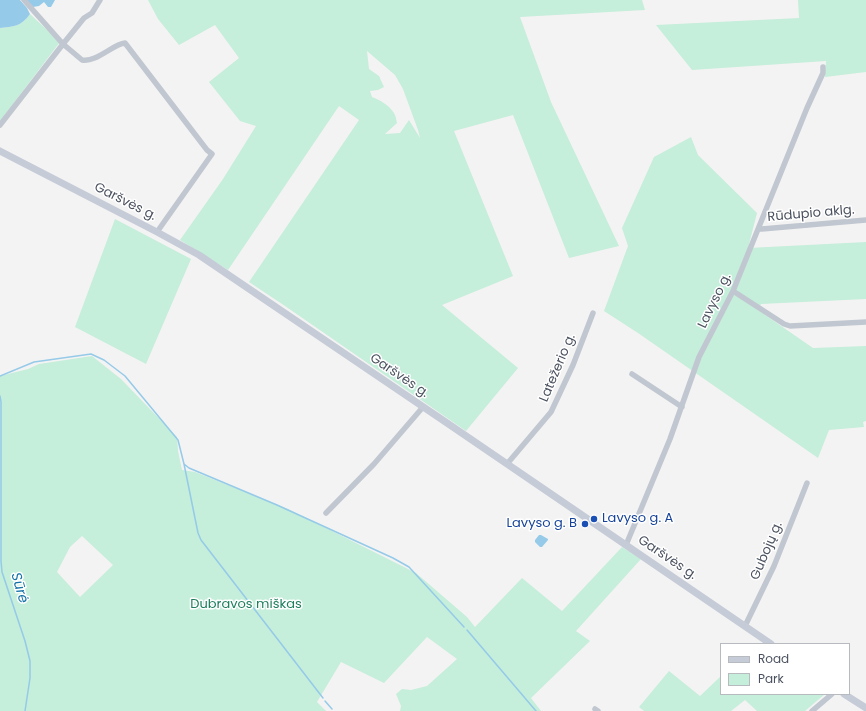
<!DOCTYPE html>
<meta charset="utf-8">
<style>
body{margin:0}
#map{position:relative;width:866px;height:711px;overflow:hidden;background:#f4f3f3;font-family:Poppins,sans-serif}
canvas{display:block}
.legend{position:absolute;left:720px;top:643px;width:130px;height:52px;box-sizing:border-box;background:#fff;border:1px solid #b7babf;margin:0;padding:5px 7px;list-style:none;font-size:12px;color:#4b525f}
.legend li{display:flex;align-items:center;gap:8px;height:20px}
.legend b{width:20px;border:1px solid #b7babf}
</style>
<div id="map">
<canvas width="866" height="711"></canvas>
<ul class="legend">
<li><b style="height:5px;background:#c5cbd7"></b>Road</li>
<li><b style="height:11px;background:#c5eedb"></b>Park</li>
</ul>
</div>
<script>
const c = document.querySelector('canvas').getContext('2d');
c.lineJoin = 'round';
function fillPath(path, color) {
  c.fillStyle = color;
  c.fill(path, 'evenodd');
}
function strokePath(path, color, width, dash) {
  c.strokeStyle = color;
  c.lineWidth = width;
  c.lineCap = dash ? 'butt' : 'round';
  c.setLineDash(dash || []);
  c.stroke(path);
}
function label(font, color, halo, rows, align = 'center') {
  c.font = font + ' Poppins,sans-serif';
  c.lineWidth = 3;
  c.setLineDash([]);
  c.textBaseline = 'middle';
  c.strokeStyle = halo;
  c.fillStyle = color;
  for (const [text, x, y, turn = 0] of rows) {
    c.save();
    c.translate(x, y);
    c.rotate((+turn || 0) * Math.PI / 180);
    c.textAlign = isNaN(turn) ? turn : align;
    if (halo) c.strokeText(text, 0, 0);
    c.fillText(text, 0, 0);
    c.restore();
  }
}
const green = new Path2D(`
 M 148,0 L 642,0 L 645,10 L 520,17 L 551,102 L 619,246 L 569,258 L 513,115 L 454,131 L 513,276 L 442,305 L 518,368 L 466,431 L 285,306 L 249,282 L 359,120 L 339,106 L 228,270 L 180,240 L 223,179 L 256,126 L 240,121 L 209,82 L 239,58 L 215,25 L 179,45 L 158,19 ZM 367,51 L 395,75 L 403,89 L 418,130 L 420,138 L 409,120 L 400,133 L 385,134 L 397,123 C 396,120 396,116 394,113 C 389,105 380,100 372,97 L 370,91 L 378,90 L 384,87 L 379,76 L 369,69 Z
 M 798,0 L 866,0 L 866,72 L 825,77 L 826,61 L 692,70 L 656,25 L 799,18 Z
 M 30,14 L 60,42 L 0,121 L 0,28 C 13,27 22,26 30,14 Z
 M 691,137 L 698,155 L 757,213 L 748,248 L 866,242 L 866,299 L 761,304 L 758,310 L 813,348 L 866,346 L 866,421 L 863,422 L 864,427 L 829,430 L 818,458 L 638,333 L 604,311 L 628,246 L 622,228 L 654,157 Z
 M 115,219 L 191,259 L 146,364 L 75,327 Z
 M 92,356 L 121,379 L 177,437 L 178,451 L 182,470 L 195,472 L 288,509 L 416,573 L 467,617 L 475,627 L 522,578 L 562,611 L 622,547 L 641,559 L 576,631 L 590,641 L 531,698 L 541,711 L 400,711 L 401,706 L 396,694 L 402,689 L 411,690 L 427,686 L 457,659 L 427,637 L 384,683 L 341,662 L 317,702 L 326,711 L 0,711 L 0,376 L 28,369 L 39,364 ZM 82,536 L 113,565 L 80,597 L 57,572 L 70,547 Z
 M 669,671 L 700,696 L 721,676 L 721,694 L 825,694 L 805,711 L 757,711 L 745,700 L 731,711 L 644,711 L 639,707 Z`);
const water = new Path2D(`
 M 0,0 L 20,0 L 27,8 L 30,14 C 22,26 13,27 0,28 Z
 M 26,0 L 55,0 L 51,7 L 48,7 L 44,2 L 39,6 L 33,7 Z
 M 539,535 L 541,535 L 548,539 L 548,540 L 542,547 L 540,547 L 535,542 L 535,540 Z`);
const stream = new Path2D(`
 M 0,376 L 34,362 L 91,354 L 104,360 L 125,376 L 178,440 L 184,464 L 189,468 L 277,505 L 393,558 L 409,567 L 464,627
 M 0,396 L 1,402 L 1,561 L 2,572 L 25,641 L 30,661 L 30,678 L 25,711
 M 184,464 L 198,533 L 201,540 L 323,698
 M 467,630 L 536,711
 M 325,701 L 332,709`);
const minor = new Path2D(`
 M 24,0 L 63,44 L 82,60 C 96,63 113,44 125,43 L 207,150 L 212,154 L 157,232
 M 0,125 L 63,44 L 84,18 L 92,13 L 100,0
 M 759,229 L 762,229 L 866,220
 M 733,291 L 784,324 L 790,326 L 866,322
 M 632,374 L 682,407
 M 507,464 L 551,412 L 573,365 L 593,313
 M 326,513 L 374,464 L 423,407
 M 626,545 L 670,439 L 699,357 L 733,291 L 807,108 L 823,73 L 823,67
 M 745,626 L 774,566 L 807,483
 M 595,709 L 598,711
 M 812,711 L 832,694`);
const secondary = new Path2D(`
 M 0,151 L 157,232 L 199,255 L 450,425 L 771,644
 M 844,694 L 866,708`);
const markers = [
 [594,519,4,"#1a4fb4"],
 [585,524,4,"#1a4fb4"]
];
const streetNames = [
 ["Garšvės g.",125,202,27],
 ["Rūdupio aklg.",811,214,-5],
 ["Lavyso g.",715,301,-64],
 ["Latežerio g.",558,368,-67],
 ["Garšvės g.",399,376,34],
 ["Gubojų g.",767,551,-67],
 ["Garšvės g.",667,558,34]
];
const transitNames = [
 ["Lavyso g. A",602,519],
 ["Lavyso g. B",577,524,"right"]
];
const parkNames = [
 ["Dubravos miškas",246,605]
];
const waterNames = [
 ["Sūrė",19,588,74]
];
fillPath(green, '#c5eedb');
fillPath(water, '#95cae8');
strokePath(stream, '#95cae8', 1.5);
strokePath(minor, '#c1c7d0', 5.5);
strokePath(secondary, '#c5cbd7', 7);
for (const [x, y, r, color] of markers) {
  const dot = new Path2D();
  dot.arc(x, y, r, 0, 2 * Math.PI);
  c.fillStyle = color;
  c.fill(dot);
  strokePath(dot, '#fff', 1.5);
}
label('13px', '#4b525f', '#fff', streetNames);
label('13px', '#164399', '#fff', transitNames, 'left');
label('13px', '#1e7f5d', '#fff', parkNames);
label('italic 14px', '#1572a8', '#fff', waterNames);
</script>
